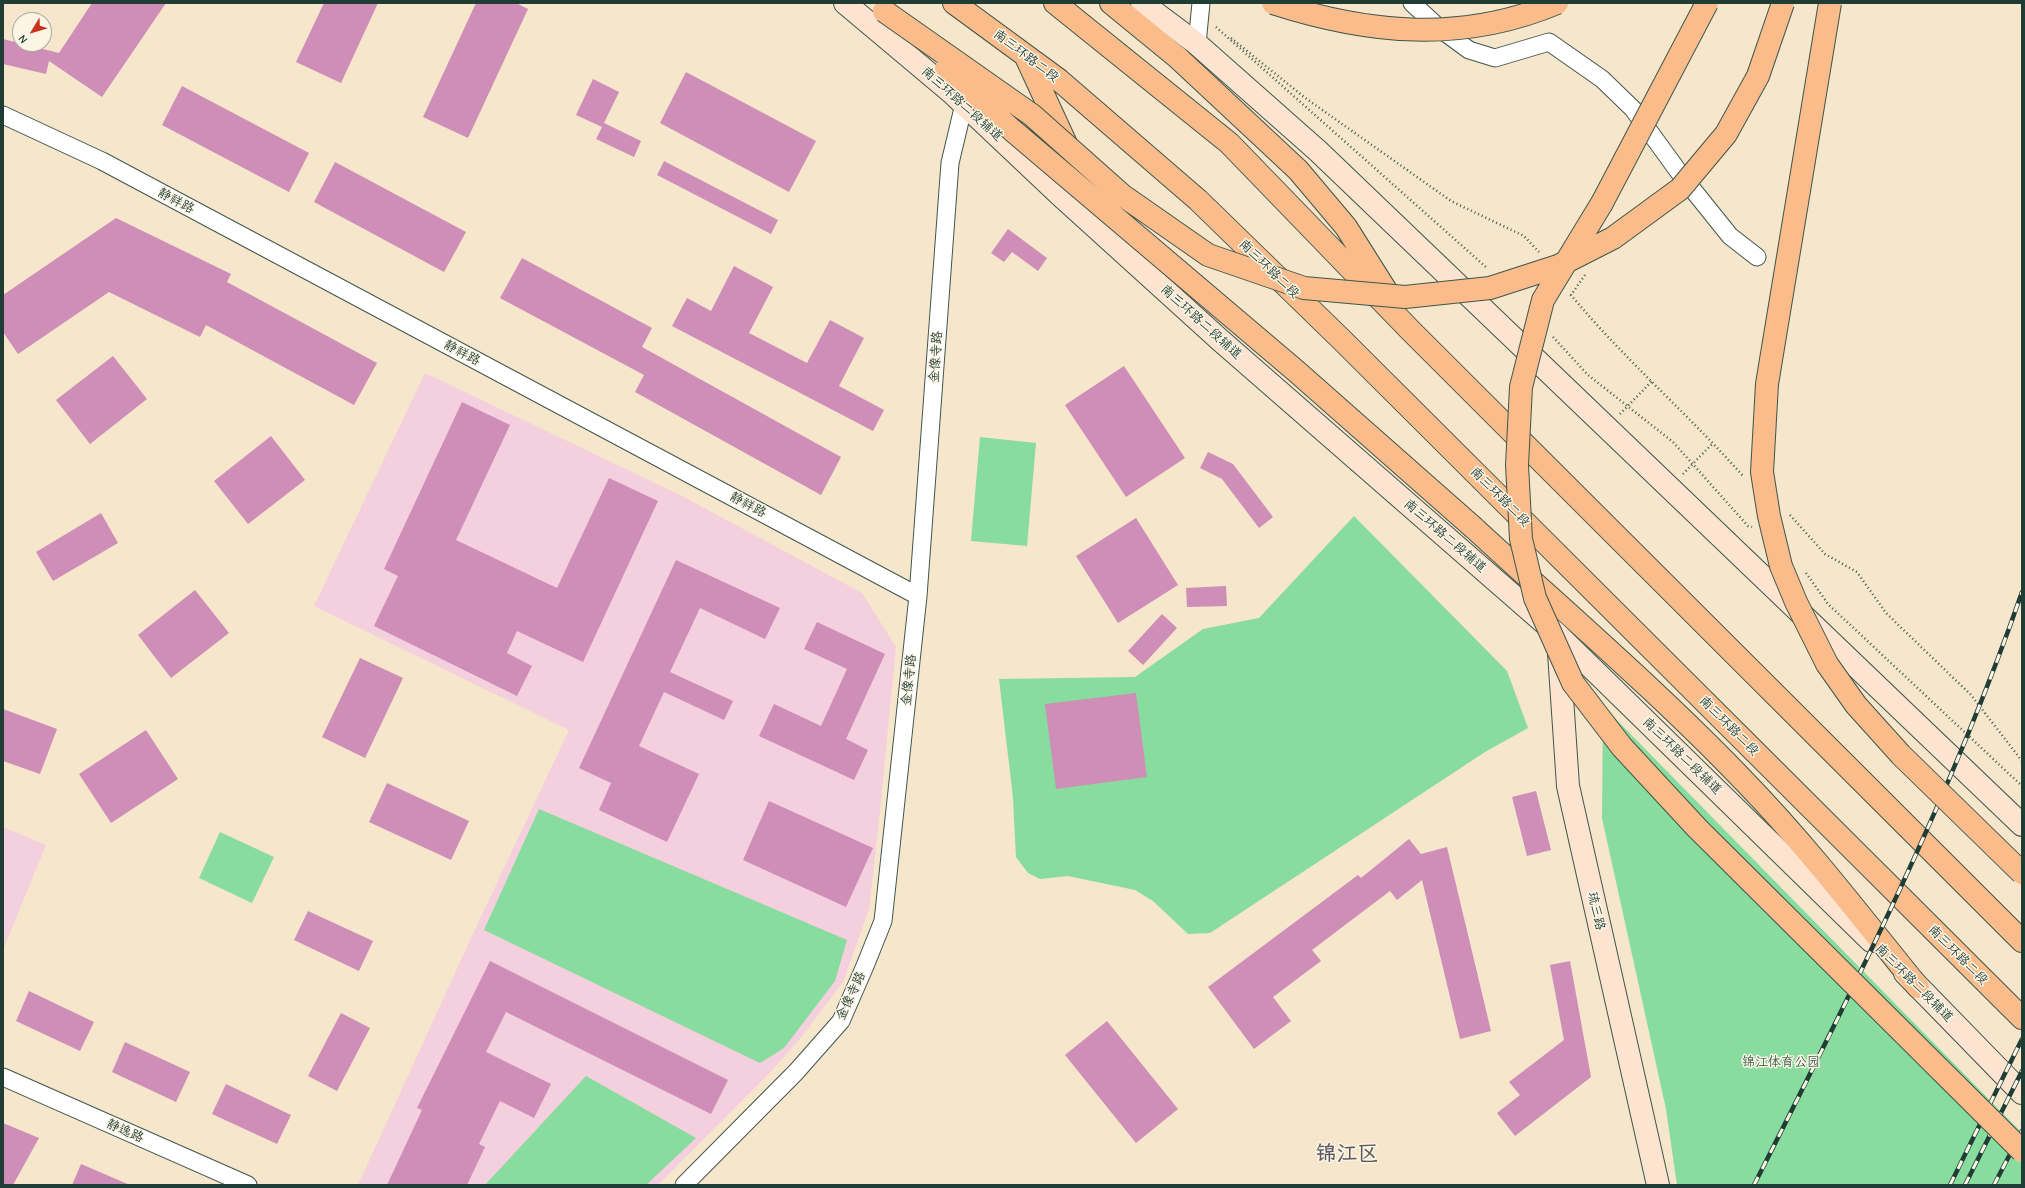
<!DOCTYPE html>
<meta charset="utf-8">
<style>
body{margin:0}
#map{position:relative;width:2025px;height:1188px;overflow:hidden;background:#f5e6cc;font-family:"Comic Neue",sans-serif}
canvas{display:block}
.frame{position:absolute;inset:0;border:4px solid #1f3d34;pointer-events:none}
.north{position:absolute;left:12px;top:12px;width:40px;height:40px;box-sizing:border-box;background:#fcf5e5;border:1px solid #a4ab9e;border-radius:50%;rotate:232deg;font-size:11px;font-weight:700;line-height:16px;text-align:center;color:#1f3d34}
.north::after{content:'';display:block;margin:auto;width:14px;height:18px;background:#c8321e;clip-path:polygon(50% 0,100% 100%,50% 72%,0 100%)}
</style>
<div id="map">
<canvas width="2025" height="1188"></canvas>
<div class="frame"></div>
<div class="north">N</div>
</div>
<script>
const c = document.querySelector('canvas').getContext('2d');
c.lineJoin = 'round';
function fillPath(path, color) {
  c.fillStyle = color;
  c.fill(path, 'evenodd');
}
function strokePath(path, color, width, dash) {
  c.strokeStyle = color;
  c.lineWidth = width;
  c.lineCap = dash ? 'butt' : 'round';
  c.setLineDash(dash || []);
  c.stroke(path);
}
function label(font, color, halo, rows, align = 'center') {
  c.font = font + ' "Comic Neue","LXGW WenKai TC",sans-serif';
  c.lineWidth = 3;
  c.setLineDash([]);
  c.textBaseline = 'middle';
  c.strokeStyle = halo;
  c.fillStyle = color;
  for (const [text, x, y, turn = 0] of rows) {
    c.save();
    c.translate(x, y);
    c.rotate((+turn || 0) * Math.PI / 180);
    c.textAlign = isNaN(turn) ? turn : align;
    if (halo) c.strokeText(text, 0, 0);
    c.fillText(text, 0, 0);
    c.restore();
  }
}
const built = new Path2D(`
 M 425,373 L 680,495 L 862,593 L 896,647 L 880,811 L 869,909 L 843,982 L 800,1039 L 764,1079 L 658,1185 L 358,1185 L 472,936 L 569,730 L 314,606 Z
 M 3,827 L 46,845 L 3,950 Z`);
const green = new Path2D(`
 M 980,437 L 1036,443 L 1027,546 L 971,541 Z
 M 1354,516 L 1507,671 L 1528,728 L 1485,752 L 1210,933 L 1188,934 L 1153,901 L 1135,890 L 1068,876 L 1040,879 L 1028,873 L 1016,857 L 1013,798 L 999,679 L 1135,677 L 1203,629 L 1259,618 Z
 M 1603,706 L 2022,1133 L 2022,1185 L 1677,1185 L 1666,1109 L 1602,818 Z
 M 539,809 L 847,940 L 835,981 L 784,1048 L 760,1063 L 484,930 Z
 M 220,832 L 274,857 L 252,903 L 199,878 Z
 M 586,1076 L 696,1138 L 646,1185 L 485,1185 Z`);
const building = new Path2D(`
 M 92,3 L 166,3 L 102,97 L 49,61 L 46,74 L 3,64 L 3,39 L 59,53 Z
 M 324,3 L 378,3 L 341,83 L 296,62 Z
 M 476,3 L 516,3 L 528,9 L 468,138 L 423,117 Z
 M 686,72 L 816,141 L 789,192 L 660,123 Z
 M 593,79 L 619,92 L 604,123 L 641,141 L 634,157 L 596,139 L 602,127 L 576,115 Z
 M 182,86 L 309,153 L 289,192 L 162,125 Z
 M 664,161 L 778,220 L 771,234 L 657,175 Z
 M 335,162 L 466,232 L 444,272 L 314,202 Z
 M 116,218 L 231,274 L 227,282 L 377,363 L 354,405 L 206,325 L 200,337 L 109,292 L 18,354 L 3,332 L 3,295 Z
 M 1008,229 L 1047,258 L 1038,271 L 1012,252 L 1004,262 L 991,253 Z
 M 522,258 L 652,328 L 642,347 L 841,457 L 821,495 L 635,392 L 644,375 L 500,298 Z
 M 734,266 L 773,287 L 749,333 L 807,363 L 830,320 L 864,338 L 839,386 L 884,410 L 873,431 L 672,326 L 687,298 L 711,311 Z
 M 113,356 L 147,399 L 90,444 L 56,400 Z
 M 1124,366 L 1185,458 L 1126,497 L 1065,405 Z
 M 462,402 L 510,425 L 456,540 L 557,588 L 609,478 L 658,501 L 583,662 L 517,631 L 507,653 L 532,666 L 517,696 L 374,626 L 398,576 L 384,569 Z
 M 271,436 L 305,480 L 248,524 L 214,481 Z
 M 1208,452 L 1233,464 L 1273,517 L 1259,528 L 1222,479 L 1200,468 Z
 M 101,513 L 118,543 L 53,581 L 36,552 Z
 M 1136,518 L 1178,585 L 1118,623 L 1076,556 Z
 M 676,560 L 780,608 L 765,639 L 700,608 L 670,672 L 733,701 L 724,720 L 664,692 L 639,746 L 699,774 L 667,842 L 599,810 L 611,783 L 579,768 Z
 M 1226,586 L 1227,606 L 1187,607 L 1186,588 Z
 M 195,590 L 229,633 L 171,678 L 138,635 Z
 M 1162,614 L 1177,628 L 1143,665 L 1128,651 Z
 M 817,622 L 885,654 L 846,739 L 868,750 L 854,780 L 759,736 L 774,704 L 821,726 L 847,669 L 804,649 Z
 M 360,658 L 403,678 L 365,758 L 322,737 Z
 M 1136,693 L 1147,777 L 1056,789 L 1045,704 Z
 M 3,709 L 57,729 L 40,774 L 3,761 Z
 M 146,730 L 178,779 L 111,823 L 79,774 Z
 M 387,783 L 469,821 L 451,860 L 369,822 Z
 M 1536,791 L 1551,850 L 1527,856 L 1512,797 Z
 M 769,801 L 873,848 L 846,907 L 743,860 Z
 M 1409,839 L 1421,854 L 1447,847 L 1491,1031 L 1460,1039 L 1422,880 L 1397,900 L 1390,891 L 1312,950 L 1321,961 L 1273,997 L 1291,1021 L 1254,1049 L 1208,987 L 1358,875 L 1361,878 Z
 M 308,911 L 373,941 L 359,971 L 294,940 Z
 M 490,961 L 728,1080 L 711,1114 L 506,1012 L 486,1052 L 551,1084 L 534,1118 L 500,1101 L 479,1144 L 485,1147 L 467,1185 L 387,1185 L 422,1110 L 417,1108 Z
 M 1570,961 L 1591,1077 L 1515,1136 L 1497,1113 L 1520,1095 L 1509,1082 L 1564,1040 L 1550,965 Z
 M 29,991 L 94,1022 L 80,1051 L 16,1021 Z
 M 341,1013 L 370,1028 L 337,1091 L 308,1076 Z
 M 1107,1021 L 1178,1109 L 1136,1143 L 1065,1055 Z
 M 125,1042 L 190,1072 L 176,1102 L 112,1072 Z
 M 226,1084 L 291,1115 L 277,1144 L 212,1114 Z
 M 3,1123 L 39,1138 L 13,1185 L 3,1185 Z
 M 81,1164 L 130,1185 L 72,1185 Z`);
const path = new Path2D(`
 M 1216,27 L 1487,268
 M 1231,38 L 1304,97 L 1451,201 L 1524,236 L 1539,252
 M 1585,275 L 1571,295 C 1624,359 1688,414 1743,476
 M 1553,337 L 1588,375 L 1673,442 L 1748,526 L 1752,527
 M 1620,414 L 1652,381
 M 1683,474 L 1713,443
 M 1790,515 L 1825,554 L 1857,572 L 1886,613 L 1971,695 L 2022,761
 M 1806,573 L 1828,604 L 2022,786`);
const street = new Path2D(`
 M 1412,3 L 1439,28 L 1469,50 L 1495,58 L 1549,42 L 1602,79 L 1633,109 L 1681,175 L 1730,236 L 1757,257
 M 1197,44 L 1201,3
 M 3,115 L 102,161 L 918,596
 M 3,1077 L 248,1185
 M 684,1185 L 796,1072 L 841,1021 L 865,966 L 883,921 L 918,596 L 950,163 L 964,104`);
const secondary = new Path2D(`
 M 845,3 L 951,92 L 1060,195 L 1220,340 L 1557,634 L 1871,941
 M 1142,3 L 1197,44 L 1318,151 L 2022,825
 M 1559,653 L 1568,786 L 1658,1185
 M 1905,973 L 2022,1093`);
const highway = new Path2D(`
 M 954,3 L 1059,80 L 1198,200 L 1343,341 L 2022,1018
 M 1055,3 L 1229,143 L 1411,331 L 2022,941
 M 1111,3 L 1177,57 L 1298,170 L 1346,227 L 1387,292
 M 1026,57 L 1085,185
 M 1474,528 C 1565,612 1660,693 1746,783 C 1808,847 1862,918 1918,987`);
const rail = new Path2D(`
 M 1754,1185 C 1852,992 1951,797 2022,592
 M 1950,1185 L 2022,1039
 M 1965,1185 L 2022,1071
 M 1994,1185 L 2022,1131`);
const highwayBridge = new Path2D(`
 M 1273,3 C 1369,34 1462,43 1557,3
 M 1707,3 L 1602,203 L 1543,300 L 1521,387 L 1517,465 L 1521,539 L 1535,598 L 1573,683 L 1622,747 L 1697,828 L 2022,1151
 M 1830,3 L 1767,384 L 1762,472 L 1769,516 L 1781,566 L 1796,602 L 1827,664 L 1856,705 L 1901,755 L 2022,873
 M 884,11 L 1032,115 L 1122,195 L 1208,255 L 1304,288 L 1405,297 L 1490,288 L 1558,266 L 1613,238 L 1680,189 L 1726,134 L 1758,76 L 1783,3
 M 946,69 L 1012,130 L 1296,371 L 1474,528`);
const streetNames = [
 ["南三环路二段",1026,56,37],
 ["南三环路二段辅道",962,104,42],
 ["静祥路",176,201,28],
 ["南三环路二段",1269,269,44],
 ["南三环路二段辅道",1201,322,42],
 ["静祥路",462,353,28],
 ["金像寺路",936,357,-86],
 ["南三环路二段",1500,497,45],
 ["静祥路",748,505,28],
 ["南三环路二段辅道",1445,536,41],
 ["金像寺路",909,680,-84],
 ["南三环路二段",1729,726,45],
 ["南三环路二段辅道",1682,756,44],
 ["琉三路",1596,911,77],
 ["南三环路二段",1958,955,45],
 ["南三环路二段辅道",1914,983,45],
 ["金像寺路",851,996,-65],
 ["静逸路",125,1131,24]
];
const parkNames = [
 ["锦江体育公园",1781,1062]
];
const townNames = [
 ["锦江区",1347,1154]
];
fillPath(built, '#f4cfdd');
fillPath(green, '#87dc9e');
fillPath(building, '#ce8eb7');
strokePath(street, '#3f564b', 19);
strokePath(secondary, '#3f564b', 24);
strokePath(highway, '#3f564b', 24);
strokePath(path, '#3f564b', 2.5, [1, 3]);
strokePath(street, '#fff', 17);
strokePath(secondary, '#fde4d0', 22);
strokePath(highway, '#f9bc8a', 22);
strokePath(rail, '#1f3d34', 4.5);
strokePath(rail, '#fcf5e5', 3, [9]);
strokePath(highwayBridge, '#3f564b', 24, []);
strokePath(highwayBridge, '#f9bc8a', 22);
label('13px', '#1f3d34', '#fcf5e5', streetNames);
label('13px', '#345d49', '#fcf5e5', parkNames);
label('bold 21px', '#5c5962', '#fcf5e5', townNames);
</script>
